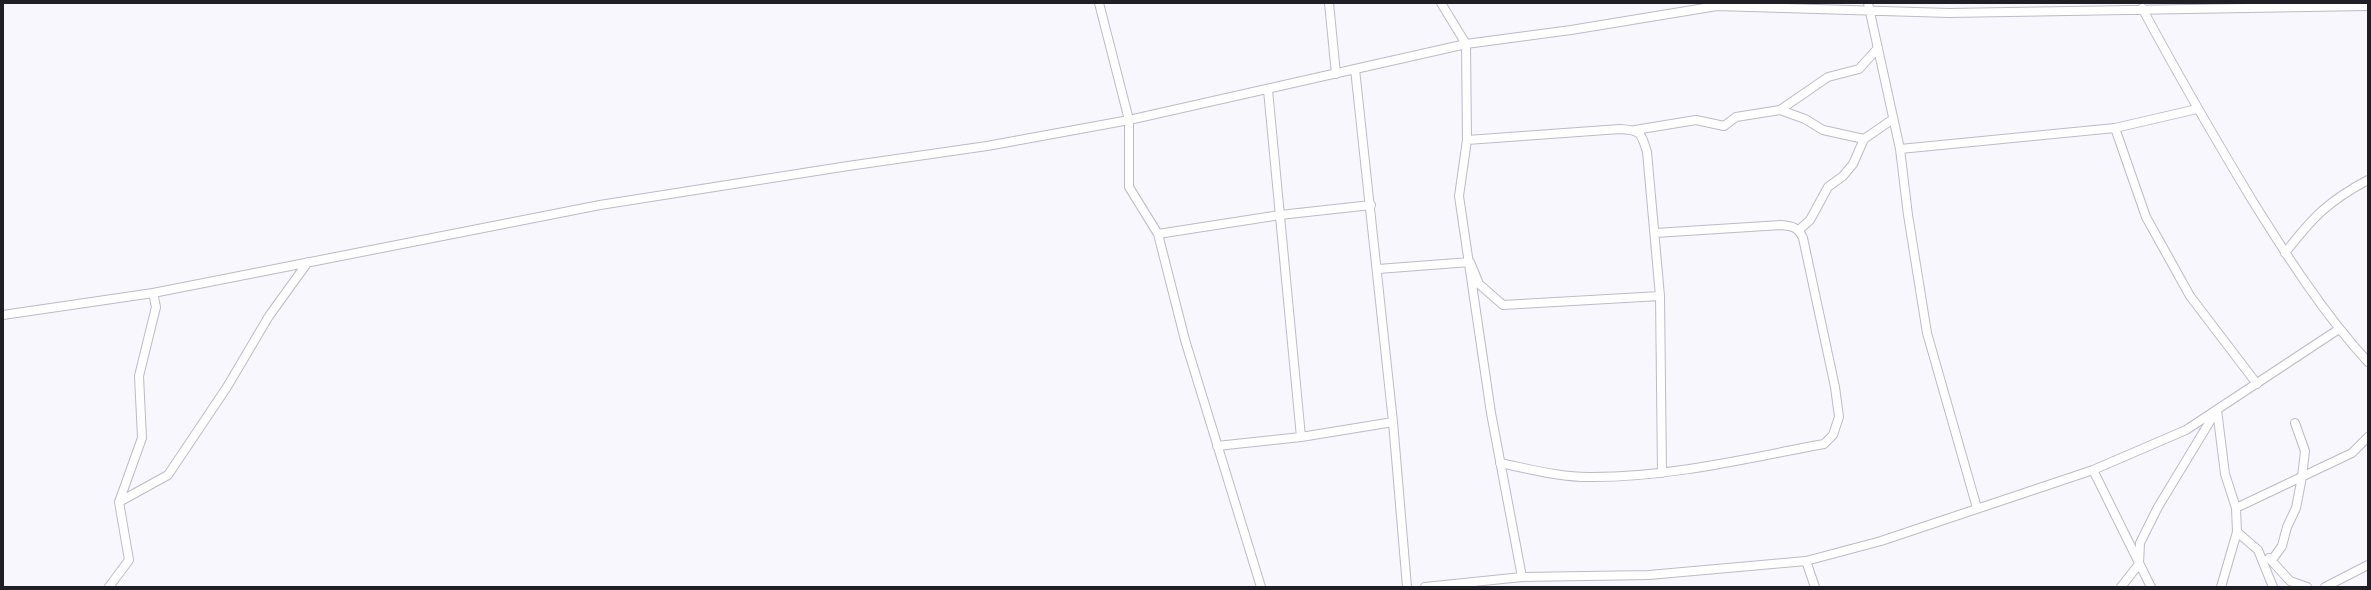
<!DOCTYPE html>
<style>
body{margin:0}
#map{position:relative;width:2371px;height:590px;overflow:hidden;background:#f8f7fd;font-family:Lato,sans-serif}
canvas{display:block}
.frame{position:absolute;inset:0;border:4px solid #201f25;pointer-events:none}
</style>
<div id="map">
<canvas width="2371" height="590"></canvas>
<div class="frame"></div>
</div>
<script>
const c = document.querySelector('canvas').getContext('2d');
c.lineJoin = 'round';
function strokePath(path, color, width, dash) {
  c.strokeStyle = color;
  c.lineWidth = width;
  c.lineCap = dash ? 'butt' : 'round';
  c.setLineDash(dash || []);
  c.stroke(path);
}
const minor = new Path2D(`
 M 1099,3 L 1129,120 L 1129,187 L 1158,234 L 1185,340 L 1261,587
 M 1329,3 L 1336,74
 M 1441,3 L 1466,44 L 1467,140 L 1459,196 L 1491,413 L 1522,577
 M 1868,3 L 1900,149 L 1908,215 L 1927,333 L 1977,508
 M 2142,8 C 2177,73 2214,137 2252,200 C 2287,256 2323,313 2368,362
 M 1355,69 L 1393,422 L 1407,587
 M 1268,90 L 1301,437
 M 1780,110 L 1805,119 L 1823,130 L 1864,139 L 1893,119
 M 2115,128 L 2146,217 L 2190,296 L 2257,384
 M 1635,130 L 1696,120 L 1724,126 L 1736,117 L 1780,110 L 1828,77 L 1859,69 L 1878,48
 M 1467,140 L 1620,129 C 1641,130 1641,133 1647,152 L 1660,296 L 1662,473
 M 1900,149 L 2115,128 L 2197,109
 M 1799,230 L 1810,220 L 1828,187 L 1843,176 L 1853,164 L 1864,139
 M 1158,234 L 1280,215 L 1371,205
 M 2285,253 C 2312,218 2328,201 2368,180
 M 1378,269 L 1470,262 L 1479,284 L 1503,305 L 1660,296
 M 3,315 L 153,293 L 600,205 L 848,166 L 987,146 L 1129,120 L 1466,44 L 1571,30 L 1717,6 L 1949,13 L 2368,6
 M 2217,410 L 2225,474 L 2236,508 L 2237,532 L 2221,587
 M 1217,446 L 1301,437 L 1393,422
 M 1500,463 C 1530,469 1562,478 1593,477 C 1671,477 1748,458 1824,444 L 1833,435 L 1839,417 L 1835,387 L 1803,238 C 1798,227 1792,226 1781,225 L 1655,233
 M 2093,470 L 2151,587
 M 119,502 L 168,475 L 227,387 L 269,316 L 308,262
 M 2236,508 L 2352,453 L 2368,437
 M 2237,532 L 2258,550 L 2273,587
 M 2269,558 L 2290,581 L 2307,587
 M 2272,560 L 2282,546 L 2287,527 L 2296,508 L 2302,477 L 2305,451 L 2295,423
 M 1806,561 L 1815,587
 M 109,587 L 129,560 L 119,502 L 142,438 L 139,376 L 156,307 L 153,293
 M 1425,587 L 1522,577 L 1649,575 L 1806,561 L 1881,541 L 2093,470 L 2186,430 L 2339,329
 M 2121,587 L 2139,564 L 2140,543 L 2158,507 L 2215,413
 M 2325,587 L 2368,565`);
strokePath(minor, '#bdbaca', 10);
strokePath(minor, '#fff', 8);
</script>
